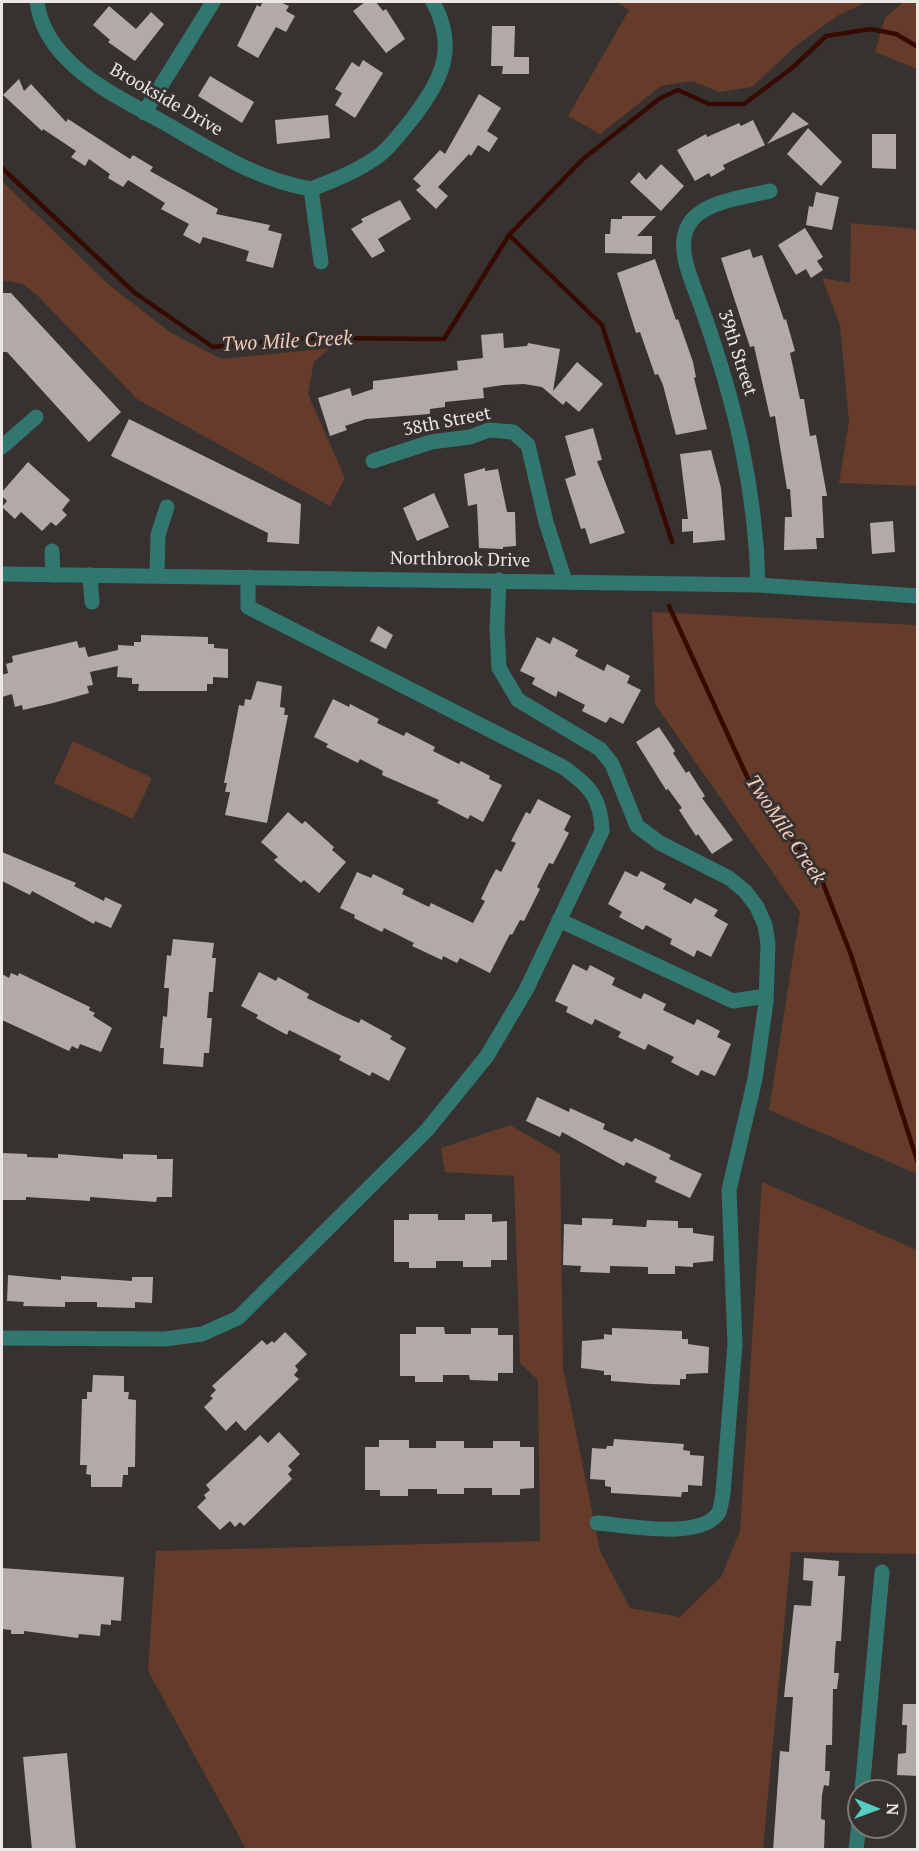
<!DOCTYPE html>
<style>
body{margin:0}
#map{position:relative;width:919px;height:1851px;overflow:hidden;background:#373230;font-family:"PT Serif",serif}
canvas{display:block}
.frame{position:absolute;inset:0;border:3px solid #ebe7e5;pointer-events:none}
.north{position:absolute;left:847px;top:1779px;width:60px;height:60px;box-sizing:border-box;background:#373230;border:2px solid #7f7a78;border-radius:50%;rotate:91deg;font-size:16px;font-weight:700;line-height:24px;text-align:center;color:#ebe7e5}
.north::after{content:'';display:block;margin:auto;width:21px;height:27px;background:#57cec1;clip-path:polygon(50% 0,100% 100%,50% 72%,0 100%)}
</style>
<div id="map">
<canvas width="919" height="1851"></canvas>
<div class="frame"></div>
<div class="north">N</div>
</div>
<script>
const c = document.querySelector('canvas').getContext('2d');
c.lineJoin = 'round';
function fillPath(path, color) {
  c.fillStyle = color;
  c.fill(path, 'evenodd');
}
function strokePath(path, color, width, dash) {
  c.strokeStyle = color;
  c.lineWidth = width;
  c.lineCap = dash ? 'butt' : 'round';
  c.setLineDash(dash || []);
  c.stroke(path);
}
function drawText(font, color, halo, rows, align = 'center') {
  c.font = font + ' "PT Serif",serif';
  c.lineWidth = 6;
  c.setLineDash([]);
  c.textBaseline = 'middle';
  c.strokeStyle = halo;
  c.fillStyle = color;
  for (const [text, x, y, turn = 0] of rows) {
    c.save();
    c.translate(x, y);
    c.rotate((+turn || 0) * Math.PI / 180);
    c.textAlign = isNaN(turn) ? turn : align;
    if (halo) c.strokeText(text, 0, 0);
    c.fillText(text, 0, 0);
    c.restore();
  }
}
fillPath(new Path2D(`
 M 617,2 L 866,2 L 837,16 L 797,45 L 752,87 L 719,92 L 692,81 L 661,86 L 600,134 L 568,116 L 629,10 Z
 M 903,2 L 917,2 L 917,69 L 875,52 L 885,18 Z
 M 2,181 L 108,284 L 171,333 L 222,359 L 330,348 L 314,362 L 308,394 L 345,478 L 330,506 L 137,399 L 38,296 L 23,284 L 2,280 Z
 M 851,223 L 917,229 L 917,486 L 839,483 L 849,421 L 840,325 L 822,278 L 850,283 Z
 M 652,612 L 917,625 L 917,1174 L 769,1110 L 800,912 L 655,704 Z
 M 73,741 L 152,778 L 133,819 L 54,783 Z
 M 510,1125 L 560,1154 L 563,1368 L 600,1551 L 630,1608 L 680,1617 L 721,1577 L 740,1531 L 762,1182 L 917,1250 L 917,1554 L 791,1552 L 763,1849 L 246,1849 L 148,1671 L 156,1551 L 540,1541 L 538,1380 L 520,1363 L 514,1176 L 445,1172 L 441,1148 Z`), '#653b2a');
strokePath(new Path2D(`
 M 2,168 L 135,293 L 213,347 L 308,338 L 444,339 L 509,235 L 602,325 L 672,542
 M 509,235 L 583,159 L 659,99 L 678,90 L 709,104 L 744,104 L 792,68 L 826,36 L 871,29 L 896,34 L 918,47
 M 669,606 L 749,781 L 821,878 L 851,955 L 918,1163`), '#370a00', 4.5);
fillPath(new Path2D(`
 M 263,2 L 280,2 L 289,6 L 286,11 L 295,16 L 286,32 L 276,27 L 258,58 L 237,46 L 257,5 L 260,7 Z
 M 365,2 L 376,2 L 383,11 L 386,9 L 405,39 L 386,53 L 353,11 Z
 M 109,6 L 136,29 L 151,12 L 164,24 L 135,61 L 108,42 L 110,40 L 93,25 Z
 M 492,26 L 515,26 L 514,57 L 529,57 L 529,74 L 502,74 L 503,66 L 491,66 Z
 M 363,60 L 383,73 L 355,118 L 335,105 L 342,93 L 335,89 L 352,62 L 359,67 Z
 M 210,76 L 254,102 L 242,123 L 198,96 Z
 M 19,79 L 24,91 L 31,84 L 66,122 L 68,119 L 130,159 L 133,155 L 153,167 L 150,171 L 218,209 L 216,214 L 270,225 L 268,230 L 282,234 L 273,268 L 246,261 L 249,251 L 203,237 L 200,244 L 183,235 L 189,224 L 161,209 L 165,203 L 128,180 L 123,187 L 108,178 L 110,174 L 89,159 L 85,166 L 71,157 L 76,151 L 43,129 L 42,131 L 3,95 Z
 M 479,94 L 501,108 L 487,131 L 498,138 L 489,152 L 478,145 L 471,156 L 469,154 L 438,187 L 448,196 L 436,209 L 416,190 L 421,186 L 413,179 L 440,150 L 445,154 Z
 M 793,112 L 809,124 L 767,144 Z
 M 328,115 L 330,138 L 277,144 L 275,120 Z
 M 753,120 L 765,145 L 723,165 L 725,169 L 711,177 L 709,173 L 695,181 L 677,150 L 706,134 L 707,137 L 739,123 L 741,126 Z
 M 808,128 L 842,162 L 821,186 L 787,154 Z
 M 872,134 L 896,134 L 896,169 L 872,168 Z
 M 661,164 L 684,186 L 661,211 L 630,182 L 639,172 L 646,180 Z
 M 816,192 L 839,197 L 832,230 L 806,225 L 809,206 L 813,207 Z
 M 400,200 L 411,219 L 378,239 L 385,251 L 372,258 L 351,229 L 363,222 L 361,219 Z
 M 622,216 L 656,216 L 637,236 L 652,236 L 652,254 L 605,253 L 605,234 L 610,234 L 611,219 L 622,219 Z
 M 805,228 L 823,257 L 817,261 L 823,270 L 811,278 L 806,269 L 796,275 L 778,245 Z
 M 750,249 L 753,258 L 762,255 L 784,320 L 786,319 L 795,351 L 790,353 L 800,399 L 804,399 L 810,436 L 816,435 L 827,496 L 822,496 L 824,538 L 816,538 L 817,549 L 784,550 L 785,517 L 792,517 L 790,489 L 787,489 L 775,416 L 770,417 L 754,346 L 750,347 L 721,258 Z
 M 655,259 L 676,320 L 678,319 L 693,362 L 696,377 L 694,378 L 707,429 L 676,435 L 663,385 L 658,374 L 655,375 L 640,332 L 636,333 L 617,273 Z
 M 2,293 L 11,293 L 121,412 L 89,442 L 7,352 L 2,352 Z
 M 503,333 L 504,348 L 527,346 L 528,343 L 560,349 L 553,391 L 577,362 L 603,384 L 579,412 L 566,401 L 563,405 L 542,387 L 524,384 L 503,385 L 483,388 L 484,398 L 445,402 L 445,407 L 430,409 L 430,414 L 366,419 L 345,426 L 347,430 L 330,436 L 318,398 L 350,388 L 352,396 L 373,389 L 373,381 L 458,370 L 457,361 L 483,358 L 481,335 Z
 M 129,419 L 301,504 L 299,544 L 267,542 L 268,533 L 111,456 Z
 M 593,428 L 602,460 L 597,461 L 625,533 L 590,544 L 585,528 L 581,529 L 565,479 L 576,475 L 565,436 Z
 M 711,450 L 721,488 L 725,540 L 693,543 L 693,531 L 682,532 L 682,519 L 688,519 L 680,454 Z
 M 28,462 L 70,500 L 62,510 L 67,515 L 56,526 L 51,522 L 42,531 L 21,512 L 15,519 L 2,507 L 7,501 L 2,496 L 2,492 Z
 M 485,468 L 485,471 L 498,469 L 507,512 L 515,512 L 516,546 L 503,547 L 503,549 L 479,548 L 477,504 L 468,506 L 464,474 Z
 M 434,493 L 449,527 L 417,541 L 403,508 Z
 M 893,521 L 895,552 L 872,554 L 870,523 Z
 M 378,626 L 393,635 L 386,649 L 370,641 Z
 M 141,635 L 208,637 L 208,644 L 214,644 L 214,648 L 228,649 L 228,678 L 213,677 L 213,684 L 207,684 L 207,691 L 138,691 L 139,684 L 132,684 L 132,678 L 117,677 L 118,666 L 90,672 L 93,685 L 87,686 L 89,693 L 53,703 L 23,710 L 22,705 L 15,707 L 12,694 L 2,697 L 2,675 L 8,673 L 6,664 L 13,662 L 12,656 L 77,641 L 79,648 L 85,647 L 88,657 L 118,650 L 118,645 L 134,646 L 134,642 L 141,642 Z
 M 537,637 L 550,644 L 553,637 L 578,650 L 575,656 L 604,671 L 607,664 L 630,676 L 627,683 L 641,690 L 623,724 L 610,717 L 606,723 L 582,711 L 585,705 L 558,691 L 556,697 L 532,684 L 535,678 L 520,671 Z
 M 257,681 L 282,686 L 280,707 L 285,708 L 284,715 L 288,715 L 267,823 L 225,815 L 230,792 L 225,792 L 227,783 L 224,783 L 239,705 L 244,706 L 245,699 L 251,700 Z
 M 333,699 L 349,707 L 350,704 L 379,719 L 377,723 L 404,736 L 406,732 L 435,747 L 433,751 L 459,764 L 461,761 L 490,776 L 489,779 L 502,785 L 483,822 L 470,815 L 468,819 L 437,803 L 439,800 L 382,775 L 383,771 L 360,759 L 358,763 L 326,747 L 328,744 L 314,737 Z
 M 659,727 L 675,751 L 673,753 L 686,773 L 689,771 L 705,796 L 702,798 L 733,840 L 712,854 L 698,834 L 696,836 L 679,810 L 682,808 L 668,789 L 666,790 L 636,742 Z
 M 538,799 L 571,816 L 564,830 L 569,833 L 553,864 L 549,863 L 537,887 L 540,889 L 524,921 L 520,920 L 512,935 L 510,934 L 490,973 L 460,958 L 457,963 L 443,956 L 442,960 L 412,946 L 414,943 L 384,928 L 382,932 L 354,918 L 355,915 L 340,908 L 357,872 L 371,878 L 373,874 L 404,889 L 402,894 L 429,907 L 431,903 L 473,923 L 485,901 L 481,899 L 489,882 L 496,869 L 501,872 L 516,843 L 511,841 L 526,812 L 530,814 Z
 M 288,812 L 302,824 L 305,821 L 334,847 L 332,850 L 346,862 L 319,893 L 304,880 L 301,883 L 274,860 L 278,857 L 261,842 Z
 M 2,852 L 76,883 L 74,886 L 104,901 L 105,897 L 122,905 L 111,928 L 95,921 L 94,924 L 32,891 L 30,895 L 2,881 Z
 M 625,871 L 637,877 L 641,871 L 666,884 L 663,889 L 691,904 L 695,898 L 718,910 L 714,916 L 728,924 L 711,957 L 697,950 L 694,957 L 670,944 L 672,939 L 646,925 L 643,930 L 619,917 L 622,912 L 608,904 Z
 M 173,939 L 214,943 L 212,958 L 216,958 L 213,992 L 209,992 L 207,1018 L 212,1018 L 209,1053 L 204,1053 L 203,1067 L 163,1064 L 164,1048 L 160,1048 L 163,1016 L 167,1017 L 169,988 L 164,988 L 167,955 L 171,956 Z
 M 573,964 L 587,971 L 590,965 L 615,978 L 612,985 L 641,999 L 644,993 L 666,1004 L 663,1010 L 694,1025 L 697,1019 L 720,1031 L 717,1037 L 731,1044 L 715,1076 L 701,1070 L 698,1076 L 671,1062 L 674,1057 L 648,1044 L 645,1050 L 618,1037 L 621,1032 L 595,1019 L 592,1025 L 566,1012 L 568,1007 L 555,1001 Z
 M 259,972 L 276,981 L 278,977 L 309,994 L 307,998 L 341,1015 L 359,1023 L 361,1019 L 392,1036 L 390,1039 L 406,1048 L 389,1081 L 372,1072 L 370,1076 L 339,1060 L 341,1056 L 289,1030 L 287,1035 L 256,1018 L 258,1015 L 241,1006 Z
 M 11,973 L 18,976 L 19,973 L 90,1007 L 89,1010 L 95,1013 L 93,1016 L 112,1028 L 101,1052 L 80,1044 L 78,1049 L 72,1046 L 69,1051 L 2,1020 L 2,974 L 9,978 Z
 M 537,1097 L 569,1112 L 570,1108 L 605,1124 L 603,1129 L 632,1142 L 635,1138 L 671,1155 L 669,1159 L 702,1174 L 690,1198 L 655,1182 L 657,1177 L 626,1162 L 624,1166 L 562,1132 L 560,1137 L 526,1121 Z
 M 2,1153 L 27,1154 L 27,1157 L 58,1158 L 58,1154 L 123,1159 L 123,1154 L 157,1155 L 157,1159 L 173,1159 L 172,1197 L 157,1197 L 156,1202 L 90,1197 L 90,1201 L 26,1197 L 26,1200 L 2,1200 Z
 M 409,1214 L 438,1214 L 438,1220 L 465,1220 L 465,1214 L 492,1214 L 492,1222 L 507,1221 L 507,1260 L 491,1260 L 491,1267 L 463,1267 L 463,1261 L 436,1261 L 436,1268 L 409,1268 L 409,1262 L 394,1262 L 394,1220 L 409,1220 Z
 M 582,1218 L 613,1219 L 612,1225 L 646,1227 L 647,1220 L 678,1221 L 678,1228 L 693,1228 L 693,1233 L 714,1236 L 713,1261 L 693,1263 L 693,1267 L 675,1266 L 675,1274 L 648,1274 L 648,1267 L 610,1266 L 610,1273 L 580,1272 L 581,1266 L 563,1265 L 564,1224 L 582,1225 Z
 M 8,1275 L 61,1280 L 61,1276 L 132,1281 L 132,1277 L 153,1277 L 152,1303 L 135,1302 L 135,1308 L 97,1307 L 97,1302 L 65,1302 L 65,1307 L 23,1306 L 24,1302 L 7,1301 Z
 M 416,1327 L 444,1327 L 445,1334 L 471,1334 L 471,1328 L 498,1328 L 498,1335 L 513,1335 L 513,1373 L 498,1373 L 498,1381 L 470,1380 L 469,1375 L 443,1375 L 443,1382 L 415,1382 L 415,1376 L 400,1376 L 400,1334 L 416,1334 Z
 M 612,1328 L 682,1331 L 682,1339 L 688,1339 L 688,1344 L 709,1347 L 708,1373 L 686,1374 L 686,1379 L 680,1379 L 680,1385 L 651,1384 L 611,1381 L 611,1375 L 604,1375 L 604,1371 L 581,1368 L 582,1341 L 604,1339 L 604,1334 L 612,1335 Z
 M 285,1332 L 307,1354 L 295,1366 L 298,1370 L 294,1375 L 299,1379 L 245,1431 L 236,1421 L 226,1431 L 204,1407 L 213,1398 L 210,1396 L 216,1390 L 212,1386 L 262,1340 L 267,1345 L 272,1341 L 274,1343 Z
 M 93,1375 L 124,1376 L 124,1392 L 129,1392 L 128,1399 L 136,1400 L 135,1467 L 128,1467 L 128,1475 L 123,1475 L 122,1487 L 91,1487 L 91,1475 L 86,1474 L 87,1465 L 80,1465 L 82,1399 L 87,1399 L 87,1392 L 92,1392 Z
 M 279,1432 L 300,1454 L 288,1466 L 292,1470 L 288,1474 L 292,1479 L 244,1526 L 240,1522 L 235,1527 L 230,1521 L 220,1530 L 197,1507 L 206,1498 L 204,1495 L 210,1490 L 206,1485 L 260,1435 L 268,1443 Z
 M 614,1439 L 684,1444 L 683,1450 L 690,1451 L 690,1455 L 704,1456 L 702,1486 L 688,1485 L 688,1492 L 682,1492 L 681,1497 L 611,1493 L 611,1487 L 605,1486 L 605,1480 L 590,1479 L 592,1448 L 606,1449 L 607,1446 L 613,1446 Z
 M 379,1440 L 409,1440 L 409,1448 L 436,1448 L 436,1441 L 464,1441 L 464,1448 L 493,1448 L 493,1441 L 520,1441 L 520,1447 L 534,1447 L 534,1488 L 520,1489 L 520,1495 L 492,1495 L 492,1488 L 464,1488 L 464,1494 L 437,1494 L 437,1489 L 408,1489 L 408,1496 L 380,1496 L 380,1490 L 365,1490 L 365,1447 L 379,1447 Z
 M 804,1558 L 839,1561 L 838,1576 L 845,1576 L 841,1641 L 836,1641 L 835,1653 L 834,1673 L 839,1673 L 837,1689 L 833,1689 L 832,1745 L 826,1745 L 825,1771 L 830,1771 L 829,1786 L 824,1785 L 822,1795 L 821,1819 L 825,1820 L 824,1850 L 773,1850 L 780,1751 L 789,1752 L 793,1697 L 784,1697 L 794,1605 L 811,1606 L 813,1581 L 803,1580 Z
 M 2,1568 L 124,1577 L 121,1621 L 111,1620 L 111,1625 L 101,1624 L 100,1636 L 79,1634 L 78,1638 L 24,1631 L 24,1634 L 11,1634 L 11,1630 L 2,1629 Z
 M 903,1704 L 918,1704 L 918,1776 L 897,1775 L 898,1754 L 906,1753 L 907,1725 L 902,1725 Z
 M 67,1753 L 76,1850 L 32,1850 L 23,1757 Z`), '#b1aaa7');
strokePath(new Path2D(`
 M 37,2 C 40,23 51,43 66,58 C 91,85 129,103 161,121 C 209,148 256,180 311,189
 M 144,113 L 213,2
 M 311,189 C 335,180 360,170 381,154 C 393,144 402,131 412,119 C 442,80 458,48 433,2
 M 311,189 L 321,262
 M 2,447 L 36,417
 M 373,461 L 431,442 L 470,437 L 489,430 L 513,432 L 528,445 L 546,522 L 565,581
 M 52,551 L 53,575
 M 2,574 L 758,585 L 918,596
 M 90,575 L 92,602
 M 157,576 L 158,535 L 167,507
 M 499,580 L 497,629 L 499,668 L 518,700 L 600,749 L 612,764 L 637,826 L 660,843 L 729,878 L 745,891 L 757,907 L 765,925 L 768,944 L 766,1002 L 755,1079 L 729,1190 L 735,1344 L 723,1493 C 722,1499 721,1507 719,1512 C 702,1541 626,1525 597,1523
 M 758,585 C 756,488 734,399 702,309 C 694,285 675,250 688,226 C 700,201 746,197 770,191
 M 559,920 L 733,1001 L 766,996
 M 2,1338 L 165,1339 L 202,1334 L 238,1318 L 427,1130 L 487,1056 L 526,990 L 602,831 C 601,798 590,786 563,767 L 248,607 L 248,577
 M 862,1791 L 882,1572
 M 856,1850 L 859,1823`), '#32776f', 15);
drawText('18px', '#ebe7e5', '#373230', [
 ["Brookside Drive",166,100,30],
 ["39th Street",737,353,72],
 ["38th Street",447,422,-11],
 ["Northbrook Drive",460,560,1]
]);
drawText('italic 20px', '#f3cbbc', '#373230', [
 ["Two Mile Creek",287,342,-3],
 ["TwoMile Creek",785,830,56]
]);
</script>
